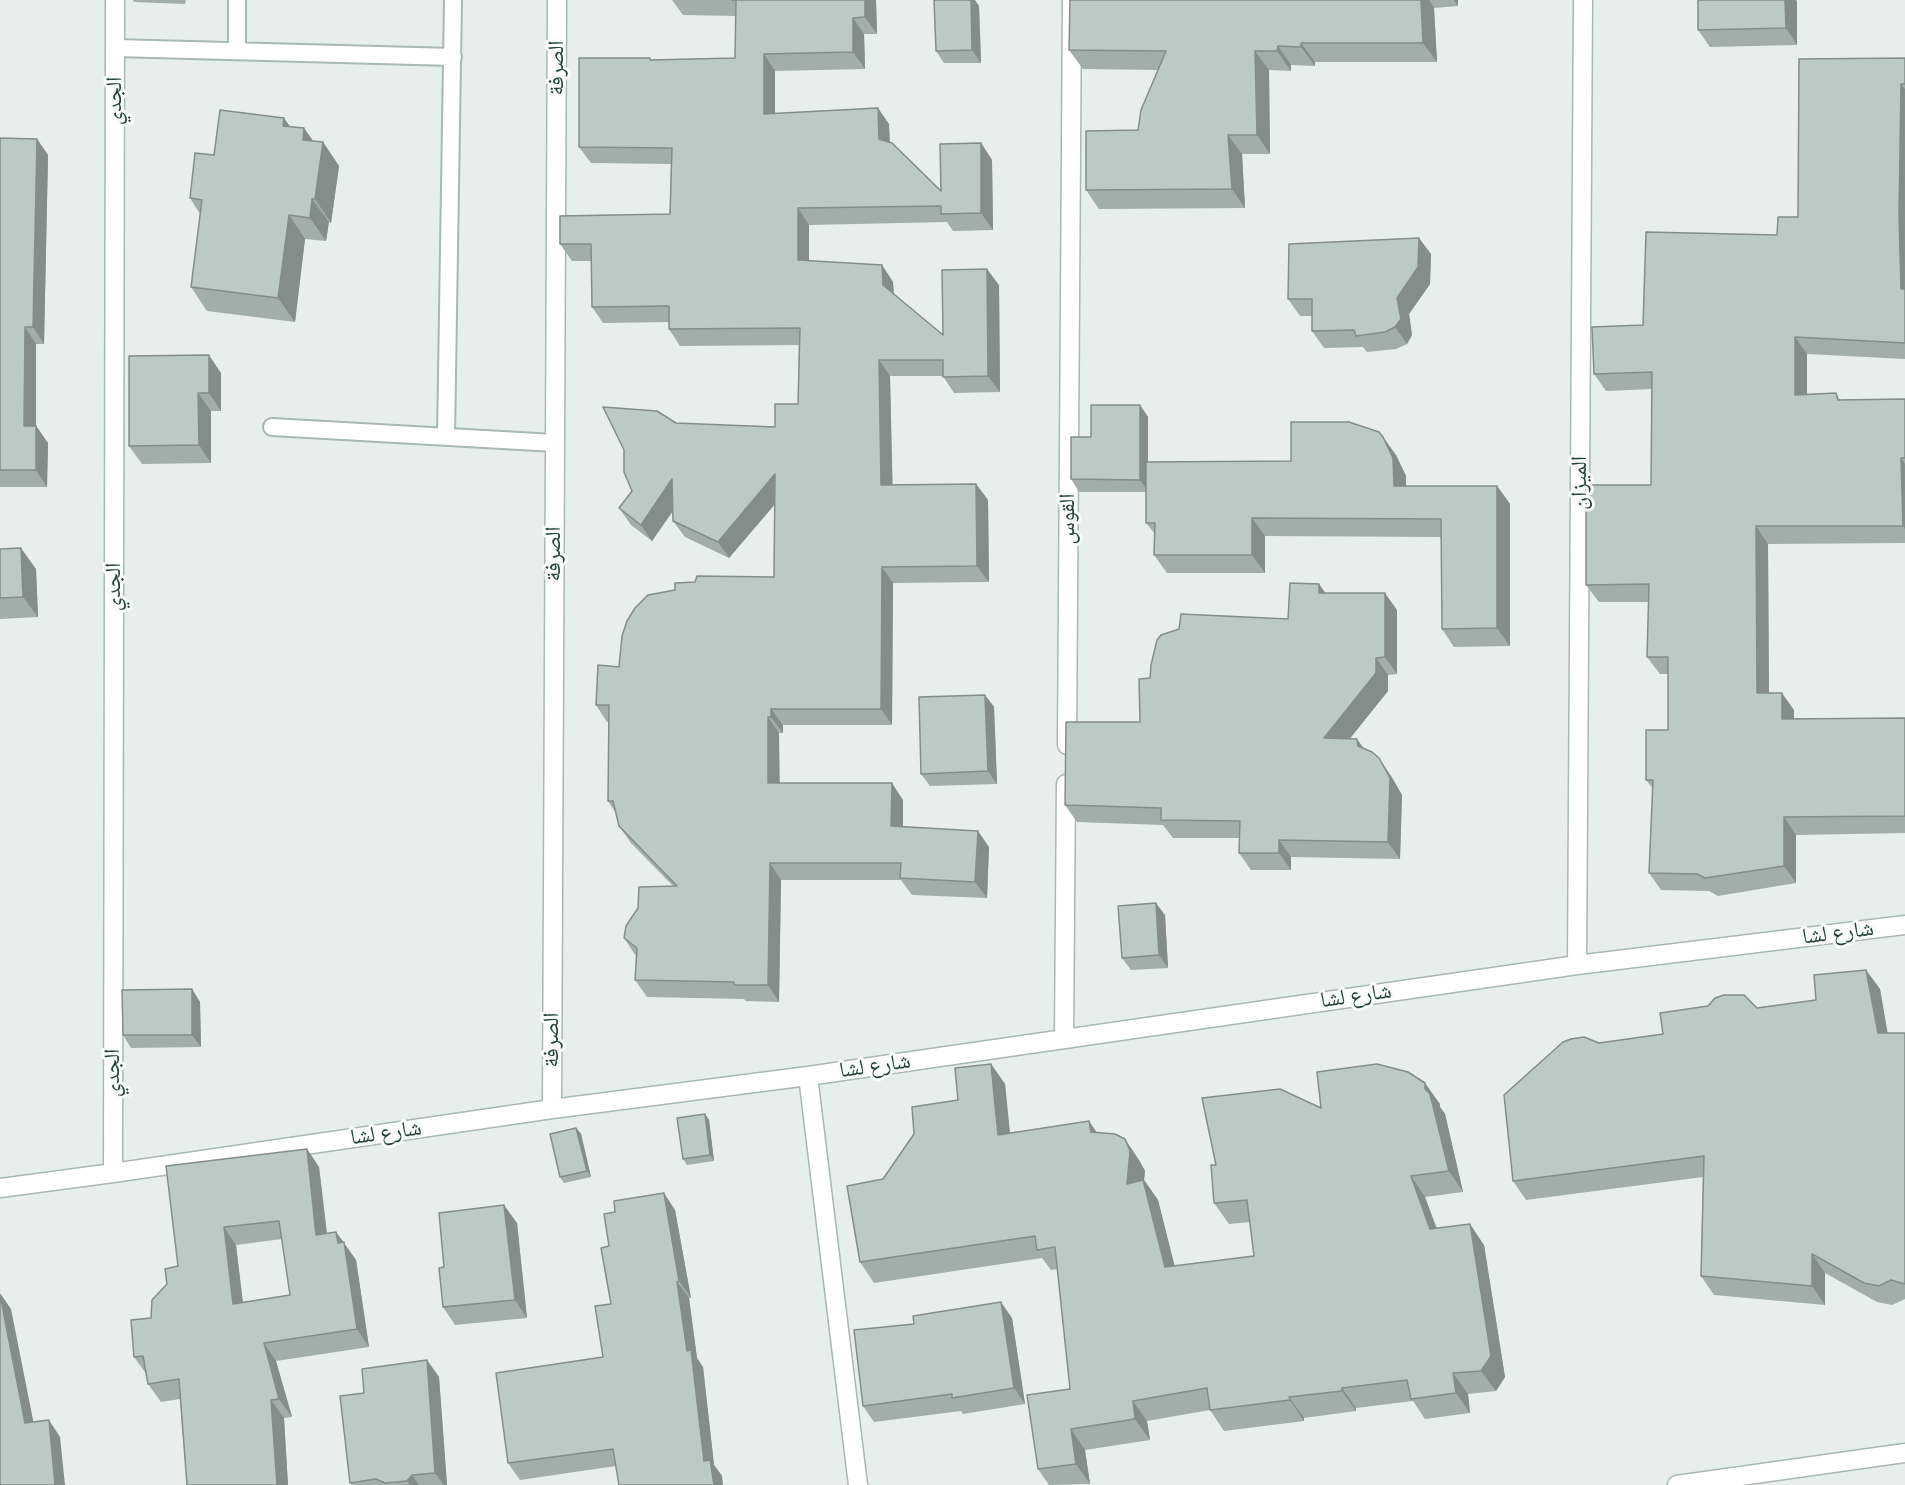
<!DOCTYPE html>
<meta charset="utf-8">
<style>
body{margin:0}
canvas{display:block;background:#e6efeb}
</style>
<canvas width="1905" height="1485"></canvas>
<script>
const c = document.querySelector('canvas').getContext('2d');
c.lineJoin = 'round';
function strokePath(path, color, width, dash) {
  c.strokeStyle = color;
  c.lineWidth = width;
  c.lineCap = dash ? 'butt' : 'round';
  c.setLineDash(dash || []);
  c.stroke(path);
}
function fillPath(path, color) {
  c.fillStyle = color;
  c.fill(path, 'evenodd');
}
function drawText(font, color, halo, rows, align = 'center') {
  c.font = font + ' Karla,"Noto Naskh Arabic",sans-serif';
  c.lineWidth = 6;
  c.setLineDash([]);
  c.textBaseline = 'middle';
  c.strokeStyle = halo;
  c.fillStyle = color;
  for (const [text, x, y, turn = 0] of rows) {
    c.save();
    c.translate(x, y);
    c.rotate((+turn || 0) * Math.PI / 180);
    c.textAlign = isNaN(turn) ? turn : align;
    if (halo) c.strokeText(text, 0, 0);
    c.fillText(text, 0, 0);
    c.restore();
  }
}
const lane = new Path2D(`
 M 115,48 L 453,57
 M 237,51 L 237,0
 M 272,427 L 555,443
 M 446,437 L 453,0`);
const street = new Path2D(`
 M 1067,745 L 1072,0
 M 1577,965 L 1583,0
 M 1064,1038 L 1066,784
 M 808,1076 L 858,1485
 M 552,1109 L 557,0
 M 113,1173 L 115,0
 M 0,1188 L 113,1173 L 552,1109 L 808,1076 L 1577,965 L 1905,925
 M 1677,1485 L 1905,1453`);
strokePath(lane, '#a8b8b2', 20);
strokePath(street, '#a8b8b2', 21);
strokePath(lane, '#fff', 16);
strokePath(street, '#fff', 18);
fillPath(new Path2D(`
 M 133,0 L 186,0 L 185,4 L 134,2 Z
 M 672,0 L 876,0 L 877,34 L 864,34 L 865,69 L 775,71 L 775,113 L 889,124 L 890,142 L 941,191 L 981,143 L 992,160 L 993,230 L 953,231 L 947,222 L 809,225 L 809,261 L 882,265 L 893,282 L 894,294 L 943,335 L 999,285 L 1000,392 L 954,393 L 943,376 L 890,376 L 892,485 L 976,484 L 988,500 L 989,582 L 893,583 L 892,725 L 783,725 L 783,733 L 779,733 L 779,783 L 903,800 L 903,827 L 989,847 L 987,898 L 912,895 L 901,880 L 781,880 L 779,1002 L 746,1001 L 744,999 L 647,997 L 635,980 L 636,956 L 624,938 L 673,886 L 631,843 L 619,826 L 616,813 L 608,801 L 609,722 L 607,722 L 596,705 L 619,667 L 774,577 L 775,504 L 729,558 L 685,537 L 673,521 L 673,511 L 652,541 L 631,525 L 619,508 L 632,491 L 676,423 L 775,427 L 798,404 L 799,345 L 680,346 L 669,329 L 669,322 L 603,323 L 592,307 L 591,261 L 572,261 L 560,244 L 670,214 L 671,164 L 591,163 L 579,147 L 651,60 L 735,58 L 736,16 L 683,15 Z
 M 1070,0 L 1458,0 L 1458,6 L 1434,8 L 1437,62 L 1315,62 L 1315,66 L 1291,65 L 1291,71 L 1269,70 L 1270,154 L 1242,154 L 1245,208 L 1099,209 L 1086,190 L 1138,130 L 1158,70 L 1083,69 L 1069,50 Z
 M 1698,0 L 1796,0 L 1797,2 L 1797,45 L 1710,47 L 1698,30 Z
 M 979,6 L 981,63 L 944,63 L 936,51 Z
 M 1905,58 L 1905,359 L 1807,354 L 1807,394 L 1836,393 L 1840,400 L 1905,399 L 1905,543 L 1768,544 L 1769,693 L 1794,710 L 1794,719 L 1905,718 L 1905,833 L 1796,835 L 1796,883 L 1718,896 L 1709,891 L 1661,890 L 1649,873 L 1653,789 L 1646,780 L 1668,730 L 1668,674 L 1660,674 L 1647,657 L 1649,602 L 1599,602 L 1586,585 L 1651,485 L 1652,389 L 1606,391 L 1594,374 L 1643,325 L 1777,235 L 1798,217 Z
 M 290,126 L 313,141 L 323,142 L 339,166 L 331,223 L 329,222 L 326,241 L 305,239 L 295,322 L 207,311 L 191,287 L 200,214 L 190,198 L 214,155 Z
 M 0,138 L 37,139 L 48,155 L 44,344 L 36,344 L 36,426 L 48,443 L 47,487 L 0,487 Z
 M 1431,254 L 1430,284 L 1409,314 L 1412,335 L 1407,344 L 1396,349 L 1367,352 L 1363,347 L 1324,348 L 1312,331 L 1312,316 L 1300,316 L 1288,299 Z
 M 221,373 L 221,411 L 211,411 L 211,463 L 142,464 L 129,446 Z
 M 1140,405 L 1148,417 L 1148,462 L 1291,461 L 1396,455 L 1406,476 L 1406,486 L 1497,486 L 1510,504 L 1510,646 L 1454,647 L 1442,629 L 1441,537 L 1265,536 L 1265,573 L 1167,573 L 1154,555 L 1155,534 L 1146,523 L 1146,492 L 1079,492 L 1071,479 L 1091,437 Z
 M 0,549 L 36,569 L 38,617 L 0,619 Z
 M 1319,584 L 1325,593 L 1397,610 L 1397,674 L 1388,675 L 1388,691 L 1349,739 L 1357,739 L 1363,748 L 1391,776 L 1402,795 L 1400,859 L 1291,857 L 1291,870 L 1251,870 L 1239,853 L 1239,838 L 1173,838 L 1163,825 L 1077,822 L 1065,805 L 1140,722 L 1150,678 L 1288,619 Z
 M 985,695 L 994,707 L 997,784 L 930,786 L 921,774 Z
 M 1165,915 L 1168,968 L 1131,970 L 1122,958 Z
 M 1866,970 L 1880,989 L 1887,1033 L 1905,1033 L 1905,1299 L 1892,1305 L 1877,1302 L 1825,1273 L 1825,1305 L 1714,1295 L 1701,1276 L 1703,1177 L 1526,1200 L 1513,1181 L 1599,1043 L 1663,1034 L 1757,1008 L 1816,1000 Z
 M 192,989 L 200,1002 L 201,1047 L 131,1048 L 123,1035 Z
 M 991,1064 L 1005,1084 L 1010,1133 L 1089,1121 L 1097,1133 L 1139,1160 L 1145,1171 L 1144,1180 L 1158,1200 L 1174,1266 L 1254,1256 L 1250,1222 L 1229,1224 L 1214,1203 L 1216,1165 L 1321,1108 L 1440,1104 L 1440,1107 L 1445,1114 L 1463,1192 L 1425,1197 L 1437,1228 L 1484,1245 L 1505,1377 L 1496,1391 L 1468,1394 L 1470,1413 L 1425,1419 L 1413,1401 L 1356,1408 L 1356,1411 L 1304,1418 L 1304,1421 L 1224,1431 L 1210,1410 L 1147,1421 L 1150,1440 L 1085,1450 L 1090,1484 L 1049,1485 L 1038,1469 L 1070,1389 L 1057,1269 L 1051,1270 L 1042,1258 L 874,1283 L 860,1262 L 883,1179 L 958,1100 Z
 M 705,1114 L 709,1120 L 714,1161 L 687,1165 L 683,1159 Z
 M 576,1128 L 581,1134 L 591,1177 L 564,1183 L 560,1177 Z
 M 307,1149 L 319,1167 L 327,1233 L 336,1232 L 356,1260 L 369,1347 L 276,1361 L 292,1417 L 284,1418 L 288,1485 L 187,1485 L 180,1399 L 161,1402 L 148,1384 L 147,1375 L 134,1357 L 167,1284 L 178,1266 ZM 282,1239 L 290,1295 L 243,1302 L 236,1245 Z
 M 675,1210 L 691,1298 L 689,1298 L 697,1358 L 703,1367 L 714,1465 L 722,1476 L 616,1466 L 520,1480 L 508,1463 L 603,1357 L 611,1304 L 609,1246 Z
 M 517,1223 L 527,1318 L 455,1325 L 443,1307 L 444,1267 Z
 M 1012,1318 L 1025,1404 L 963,1414 L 961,1411 L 874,1422 L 863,1406 Z
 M 427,1360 L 439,1377 L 447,1485 L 352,1485 L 350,1483 L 364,1393 Z`), '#a1aea9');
fillPath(new Path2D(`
 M 865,0 L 876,0 L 877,34 L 865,17 Z
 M 971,0 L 975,0 L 979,6 L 981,63 L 972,50 Z
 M 1421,0 L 1429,0 L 1434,8 L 1437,62 L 1423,43 Z
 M 1454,0 L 1458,0 L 1458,6 Z
 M 1785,0 L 1796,0 L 1797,2 L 1797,45 L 1786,28 Z
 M 853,18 L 864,34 L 865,69 L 853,52 Z
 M 1301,43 L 1315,62 L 1315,66 L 1301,47 Z
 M 1278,46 L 1291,65 L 1291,71 L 1277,51 Z
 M 1255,51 L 1269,70 L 1270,154 L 1257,135 Z
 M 764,54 L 775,71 L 775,130 L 764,114 Z
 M 1901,84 L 1905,89 L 1905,295 L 1901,289 L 1899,216 Z
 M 878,108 L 889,124 L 890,155 L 879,139 Z
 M 284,118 L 301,142 L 283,126 Z
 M 304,128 L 321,152 L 303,140 Z
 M 1228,135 L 1242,154 L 1245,208 L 1232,189 Z
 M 37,139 L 48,155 L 44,344 L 33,327 Z
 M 323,142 L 339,166 L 331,223 L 315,199 Z
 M 981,143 L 992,160 L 993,230 L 981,213 Z
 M 312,199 L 329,222 L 326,241 L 310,218 Z
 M 798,208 L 809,225 L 809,276 L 798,260 Z
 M 289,215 L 305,239 L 295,322 L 278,298 Z
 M 1419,238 L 1431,254 L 1430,284 L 1409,314 L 1412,335 L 1407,344 L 1395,327 L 1397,298 Z
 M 882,265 L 893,282 L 894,301 L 883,285 Z
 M 987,269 L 999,285 L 1000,392 L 988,376 Z
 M 25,327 L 36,344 L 36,426 L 48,443 L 47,487 L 36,470 L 24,426 Z
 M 1795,337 L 1807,354 L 1807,412 L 1795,395 Z
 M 209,355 L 221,373 L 221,411 L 209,393 Z
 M 879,360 L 890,376 L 893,501 L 881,485 Z
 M 198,393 L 211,411 L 211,463 L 199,445 Z
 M 1140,405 L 1148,417 L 1148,492 L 1140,480 Z
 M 1383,437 L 1396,455 L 1406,476 L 1406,504 L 1394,486 Z
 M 1901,458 L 1905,464 L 1905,529 L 1903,526 Z
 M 775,474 L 787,490 L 729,558 L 718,542 Z
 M 672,479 L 683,496 L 652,541 L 641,525 Z
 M 976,484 L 988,500 L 989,582 L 977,566 Z
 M 1497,486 L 1510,504 L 1510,646 L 1497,628 Z
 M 1252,518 L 1265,536 L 1265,573 L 1252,555 Z
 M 1756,526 L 1768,544 L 1769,710 L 1757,693 Z
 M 21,548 L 36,569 L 38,617 L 23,597 Z
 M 882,567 L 893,583 L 892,725 L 881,709 Z
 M 1319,584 L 1331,601 L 1319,593 Z
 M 1385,593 L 1397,610 L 1397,674 L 1385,657 Z
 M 1376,658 L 1388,675 L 1388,691 L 1336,756 L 1324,738 Z
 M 1782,693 L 1794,710 L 1794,737 L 1782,719 Z
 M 985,695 L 994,707 L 997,784 L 988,771 Z
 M 771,709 L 783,725 L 783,733 L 771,717 Z
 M 768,717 L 779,733 L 780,799 L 768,783 Z
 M 1357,739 L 1369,756 L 1358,746 Z
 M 1379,758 L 1391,776 L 1402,795 L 1400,859 L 1388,842 Z
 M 892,783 L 903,800 L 903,842 L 891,826 Z
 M 1784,817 L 1796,835 L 1796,883 L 1784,866 Z
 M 978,831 L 989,847 L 987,898 L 975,882 Z
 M 1279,840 L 1291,857 L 1291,870 L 1279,853 Z
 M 770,863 L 781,880 L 779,1002 L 768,985 Z
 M 1156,903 L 1165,915 L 1168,968 L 1159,955 Z
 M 1866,970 L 1880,989 L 1891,1052 L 1878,1033 Z
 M 192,989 L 200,1002 L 201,1047 L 192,1035 Z
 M 991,1064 L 1005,1084 L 1012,1155 L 998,1135 Z
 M 1425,1083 L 1440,1104 L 1440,1107 L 1445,1114 L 1463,1192 L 1449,1171 L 1425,1089 Z
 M 705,1114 L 709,1120 L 714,1161 L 710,1155 Z
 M 1089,1121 L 1103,1142 L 1091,1132 Z
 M 576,1128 L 581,1134 L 591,1177 L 587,1171 Z
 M 1125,1139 L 1139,1160 L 1145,1171 L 1144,1180 L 1158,1200 L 1180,1287 L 1165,1267 L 1127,1184 Z
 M 307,1149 L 319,1167 L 329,1253 L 316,1235 Z
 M 1411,1176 L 1425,1197 L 1444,1250 L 1430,1229 Z
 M 664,1193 L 675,1210 L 691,1298 L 679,1281 Z
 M 504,1205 L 517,1223 L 527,1318 L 515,1300 Z
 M 1470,1224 L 1484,1245 L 1505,1377 L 1496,1391 L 1481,1371 Z
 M 224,1227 L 236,1245 L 245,1322 L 233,1304 Z
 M 336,1232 L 356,1260 L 369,1347 L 357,1329 L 338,1243 Z
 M 1812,1254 L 1825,1273 L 1825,1305 L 1812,1286 Z
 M 677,1282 L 689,1298 L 697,1358 L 703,1367 L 714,1465 L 722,1476 L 723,1485 L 714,1485 L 704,1461 L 687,1351 Z
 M 0,1293 L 11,1309 L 37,1440 L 25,1423 Z
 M 1001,1302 L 1012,1318 L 1025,1404 L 1014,1388 Z
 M 264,1343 L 276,1361 L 292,1417 L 279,1399 Z
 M 427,1360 L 439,1377 L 447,1485 L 444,1485 L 435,1473 Z
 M 1453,1373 L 1468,1394 L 1470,1413 L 1456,1393 Z
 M 1342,1388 L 1356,1408 L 1356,1411 L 1342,1391 Z
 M 1289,1397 L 1304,1418 L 1304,1421 L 1290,1400 Z
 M 271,1400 L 284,1418 L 288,1485 L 277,1485 Z
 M 1133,1401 L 1147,1421 L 1150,1440 L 1135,1419 Z
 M 49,1420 L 60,1437 L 65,1485 L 55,1485 Z
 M 1071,1429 L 1085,1450 L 1090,1484 L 1076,1464 Z
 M 412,1475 L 419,1485 L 410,1485 L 407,1481 Z`), '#838d89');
const building = new Path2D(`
 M 732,0 L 865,0 L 865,17 L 853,18 L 853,52 L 764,54 L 764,114 L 878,108 L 879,139 L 892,143 L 941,191 L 940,144 L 981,143 L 981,213 L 941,214 L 941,206 L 798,208 L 798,260 L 882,265 L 883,285 L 943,335 L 942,270 L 987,269 L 988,376 L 943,377 L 943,360 L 879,360 L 881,485 L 976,484 L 977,566 L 882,567 L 881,709 L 771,709 L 771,717 L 768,717 L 768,783 L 892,783 L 891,826 L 978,831 L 975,882 L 900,878 L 901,863 L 770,863 L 768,985 L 734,985 L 734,982 L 635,980 L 637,948 L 624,938 L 626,926 L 638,908 L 639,887 L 677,886 L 619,826 L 613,801 L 608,801 L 609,705 L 596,705 L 598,665 L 619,667 L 622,636 L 627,621 L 635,608 L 648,595 L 675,590 L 675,583 L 695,582 L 697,576 L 774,577 L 775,474 L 718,542 L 673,521 L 672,479 L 641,525 L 619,508 L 632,491 L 624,472 L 624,450 L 603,407 L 657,411 L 676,423 L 775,427 L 775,404 L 798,404 L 800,328 L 669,329 L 669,306 L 592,307 L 591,244 L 560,244 L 560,216 L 670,214 L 672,148 L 579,147 L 579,58 L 650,58 L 650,60 L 735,58 L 736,0 Z
 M 934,0 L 971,0 L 972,50 L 936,51 Z
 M 1070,0 L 1421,0 L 1423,43 L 1301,43 L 1301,47 L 1278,46 L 1277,51 L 1255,51 L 1257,135 L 1228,135 L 1232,189 L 1086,190 L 1086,131 L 1138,130 L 1141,110 L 1166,51 L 1069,50 Z
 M 1698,0 L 1785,0 L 1786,28 L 1698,30 Z
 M 1905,58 L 1905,84 L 1901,84 L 1899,216 L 1901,289 L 1905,289 L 1905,343 L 1795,337 L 1795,395 L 1836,393 L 1838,400 L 1905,399 L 1905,458 L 1901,458 L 1903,526 L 1756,526 L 1757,693 L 1782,693 L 1782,719 L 1905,718 L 1905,816 L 1784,817 L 1784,866 L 1705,878 L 1697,874 L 1649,873 L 1653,780 L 1646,780 L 1646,730 L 1668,730 L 1668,657 L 1647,657 L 1649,584 L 1586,585 L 1586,485 L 1651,485 L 1652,372 L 1594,374 L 1592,327 L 1643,325 L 1646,232 L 1777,235 L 1778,217 L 1798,217 L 1799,59 Z
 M 220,110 L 284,118 L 283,126 L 304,128 L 303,140 L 323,142 L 315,199 L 312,199 L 310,218 L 289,215 L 278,298 L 191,287 L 202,200 L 190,198 L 195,153 L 214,155 Z
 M 0,138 L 37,139 L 33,327 L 25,327 L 24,426 L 36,426 L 36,470 L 0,470 Z
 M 1419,238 L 1418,267 L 1397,298 L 1401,319 L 1395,327 L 1385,332 L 1356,336 L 1354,330 L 1312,331 L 1312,299 L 1288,299 L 1289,244 Z
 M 209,355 L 209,393 L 198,393 L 199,445 L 129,446 L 129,356 Z
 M 1091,405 L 1140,405 L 1140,480 L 1071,479 L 1071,437 L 1091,437 Z
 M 1291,422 L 1349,422 L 1379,432 L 1383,437 L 1393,458 L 1394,486 L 1497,486 L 1497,628 L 1442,629 L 1441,519 L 1252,518 L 1252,555 L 1154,555 L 1155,523 L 1146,523 L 1146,462 L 1291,461 Z
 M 21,548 L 23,597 L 0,598 L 0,549 Z
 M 1290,583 L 1319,584 L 1319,593 L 1385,593 L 1385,657 L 1376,658 L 1376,673 L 1324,738 L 1357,739 L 1358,746 L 1372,752 L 1379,758 L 1390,778 L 1388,842 L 1279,840 L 1279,853 L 1239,853 L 1240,821 L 1161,820 L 1161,808 L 1065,805 L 1066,722 L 1140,722 L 1139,679 L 1150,678 L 1151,665 L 1157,640 L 1161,635 L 1179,629 L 1181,614 L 1288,619 Z
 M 985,695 L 988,771 L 921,774 L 919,697 Z
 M 1156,903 L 1159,955 L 1122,958 L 1118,906 Z
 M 1866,970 L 1878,1033 L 1905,1033 L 1905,1284 L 1891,1280 L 1879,1286 L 1864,1283 L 1812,1254 L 1812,1286 L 1701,1276 L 1704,1156 L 1513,1181 L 1504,1095 L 1563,1042 L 1571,1039 L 1584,1037 L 1599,1043 L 1663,1034 L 1660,1013 L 1708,1006 L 1715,998 L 1724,995 L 1744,995 L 1757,1008 L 1816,1000 L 1814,975 Z
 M 192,989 L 192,1035 L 123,1035 L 122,990 Z
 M 991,1064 L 998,1135 L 1089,1121 L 1091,1132 L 1115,1134 L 1125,1139 L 1130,1151 L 1127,1184 L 1143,1180 L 1165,1267 L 1254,1256 L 1247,1200 L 1214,1203 L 1211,1165 L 1216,1165 L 1202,1098 L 1280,1089 L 1321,1108 L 1317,1072 L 1377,1064 L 1408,1072 L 1425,1083 L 1425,1089 L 1430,1094 L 1449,1171 L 1411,1176 L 1430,1229 L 1470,1224 L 1491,1356 L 1481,1371 L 1453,1373 L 1456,1393 L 1411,1399 L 1407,1380 L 1342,1388 L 1342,1391 L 1289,1397 L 1290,1400 L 1210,1410 L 1207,1388 L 1133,1401 L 1135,1419 L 1071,1429 L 1076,1464 L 1038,1469 L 1027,1395 L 1070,1389 L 1055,1247 L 1037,1250 L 1035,1236 L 860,1262 L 847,1186 L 883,1179 L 914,1134 L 912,1107 L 958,1100 L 955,1068 Z
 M 705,1114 L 710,1155 L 683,1159 L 677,1118 Z
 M 576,1128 L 587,1171 L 560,1177 L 550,1134 Z
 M 307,1149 L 316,1235 L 336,1232 L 338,1243 L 344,1242 L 357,1329 L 264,1343 L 279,1399 L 271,1400 L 277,1485 L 187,1485 L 179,1379 L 148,1384 L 143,1356 L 134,1357 L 131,1320 L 151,1318 L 152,1300 L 167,1284 L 165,1269 L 178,1266 L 166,1166 ZM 279,1221 L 290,1295 L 233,1304 L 224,1227 Z
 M 664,1193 L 679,1281 L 677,1282 L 687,1351 L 691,1350 L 704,1461 L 710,1460 L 714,1485 L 619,1485 L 613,1449 L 508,1463 L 496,1373 L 603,1357 L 595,1306 L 611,1304 L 601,1248 L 609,1246 L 604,1214 L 615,1212 L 614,1201 Z
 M 504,1205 L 515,1300 L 443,1307 L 439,1268 L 444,1267 L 439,1213 Z
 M 0,1295 L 25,1423 L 49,1420 L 55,1485 L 0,1485 Z
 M 1001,1302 L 1014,1388 L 952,1398 L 952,1394 L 863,1406 L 854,1330 L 914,1324 L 913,1316 Z
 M 427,1360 L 435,1473 L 412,1475 L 407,1481 L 385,1483 L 376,1479 L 350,1483 L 340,1396 L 364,1393 L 362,1369 Z`);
fillPath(building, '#bbcac4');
strokePath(building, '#838d89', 1.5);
drawText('22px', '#24423a', '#f7fbf9', [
 ["الصرفة",557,68,-90],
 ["الجدي",115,101,-90],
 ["الميزان",1580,483,-90],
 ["القوس",1068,519,-90],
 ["الصرفة",554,554,-90],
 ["الجدي",114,587,-90],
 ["شارع لشا",1838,933,-7],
 ["شارع لشا",1356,996,-8],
 ["الصرفة",552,1040,-90],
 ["شارع لشا",875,1066,-8],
 ["الجدي",113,1073,-90],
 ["شارع لشا",386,1133,-8]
]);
</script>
